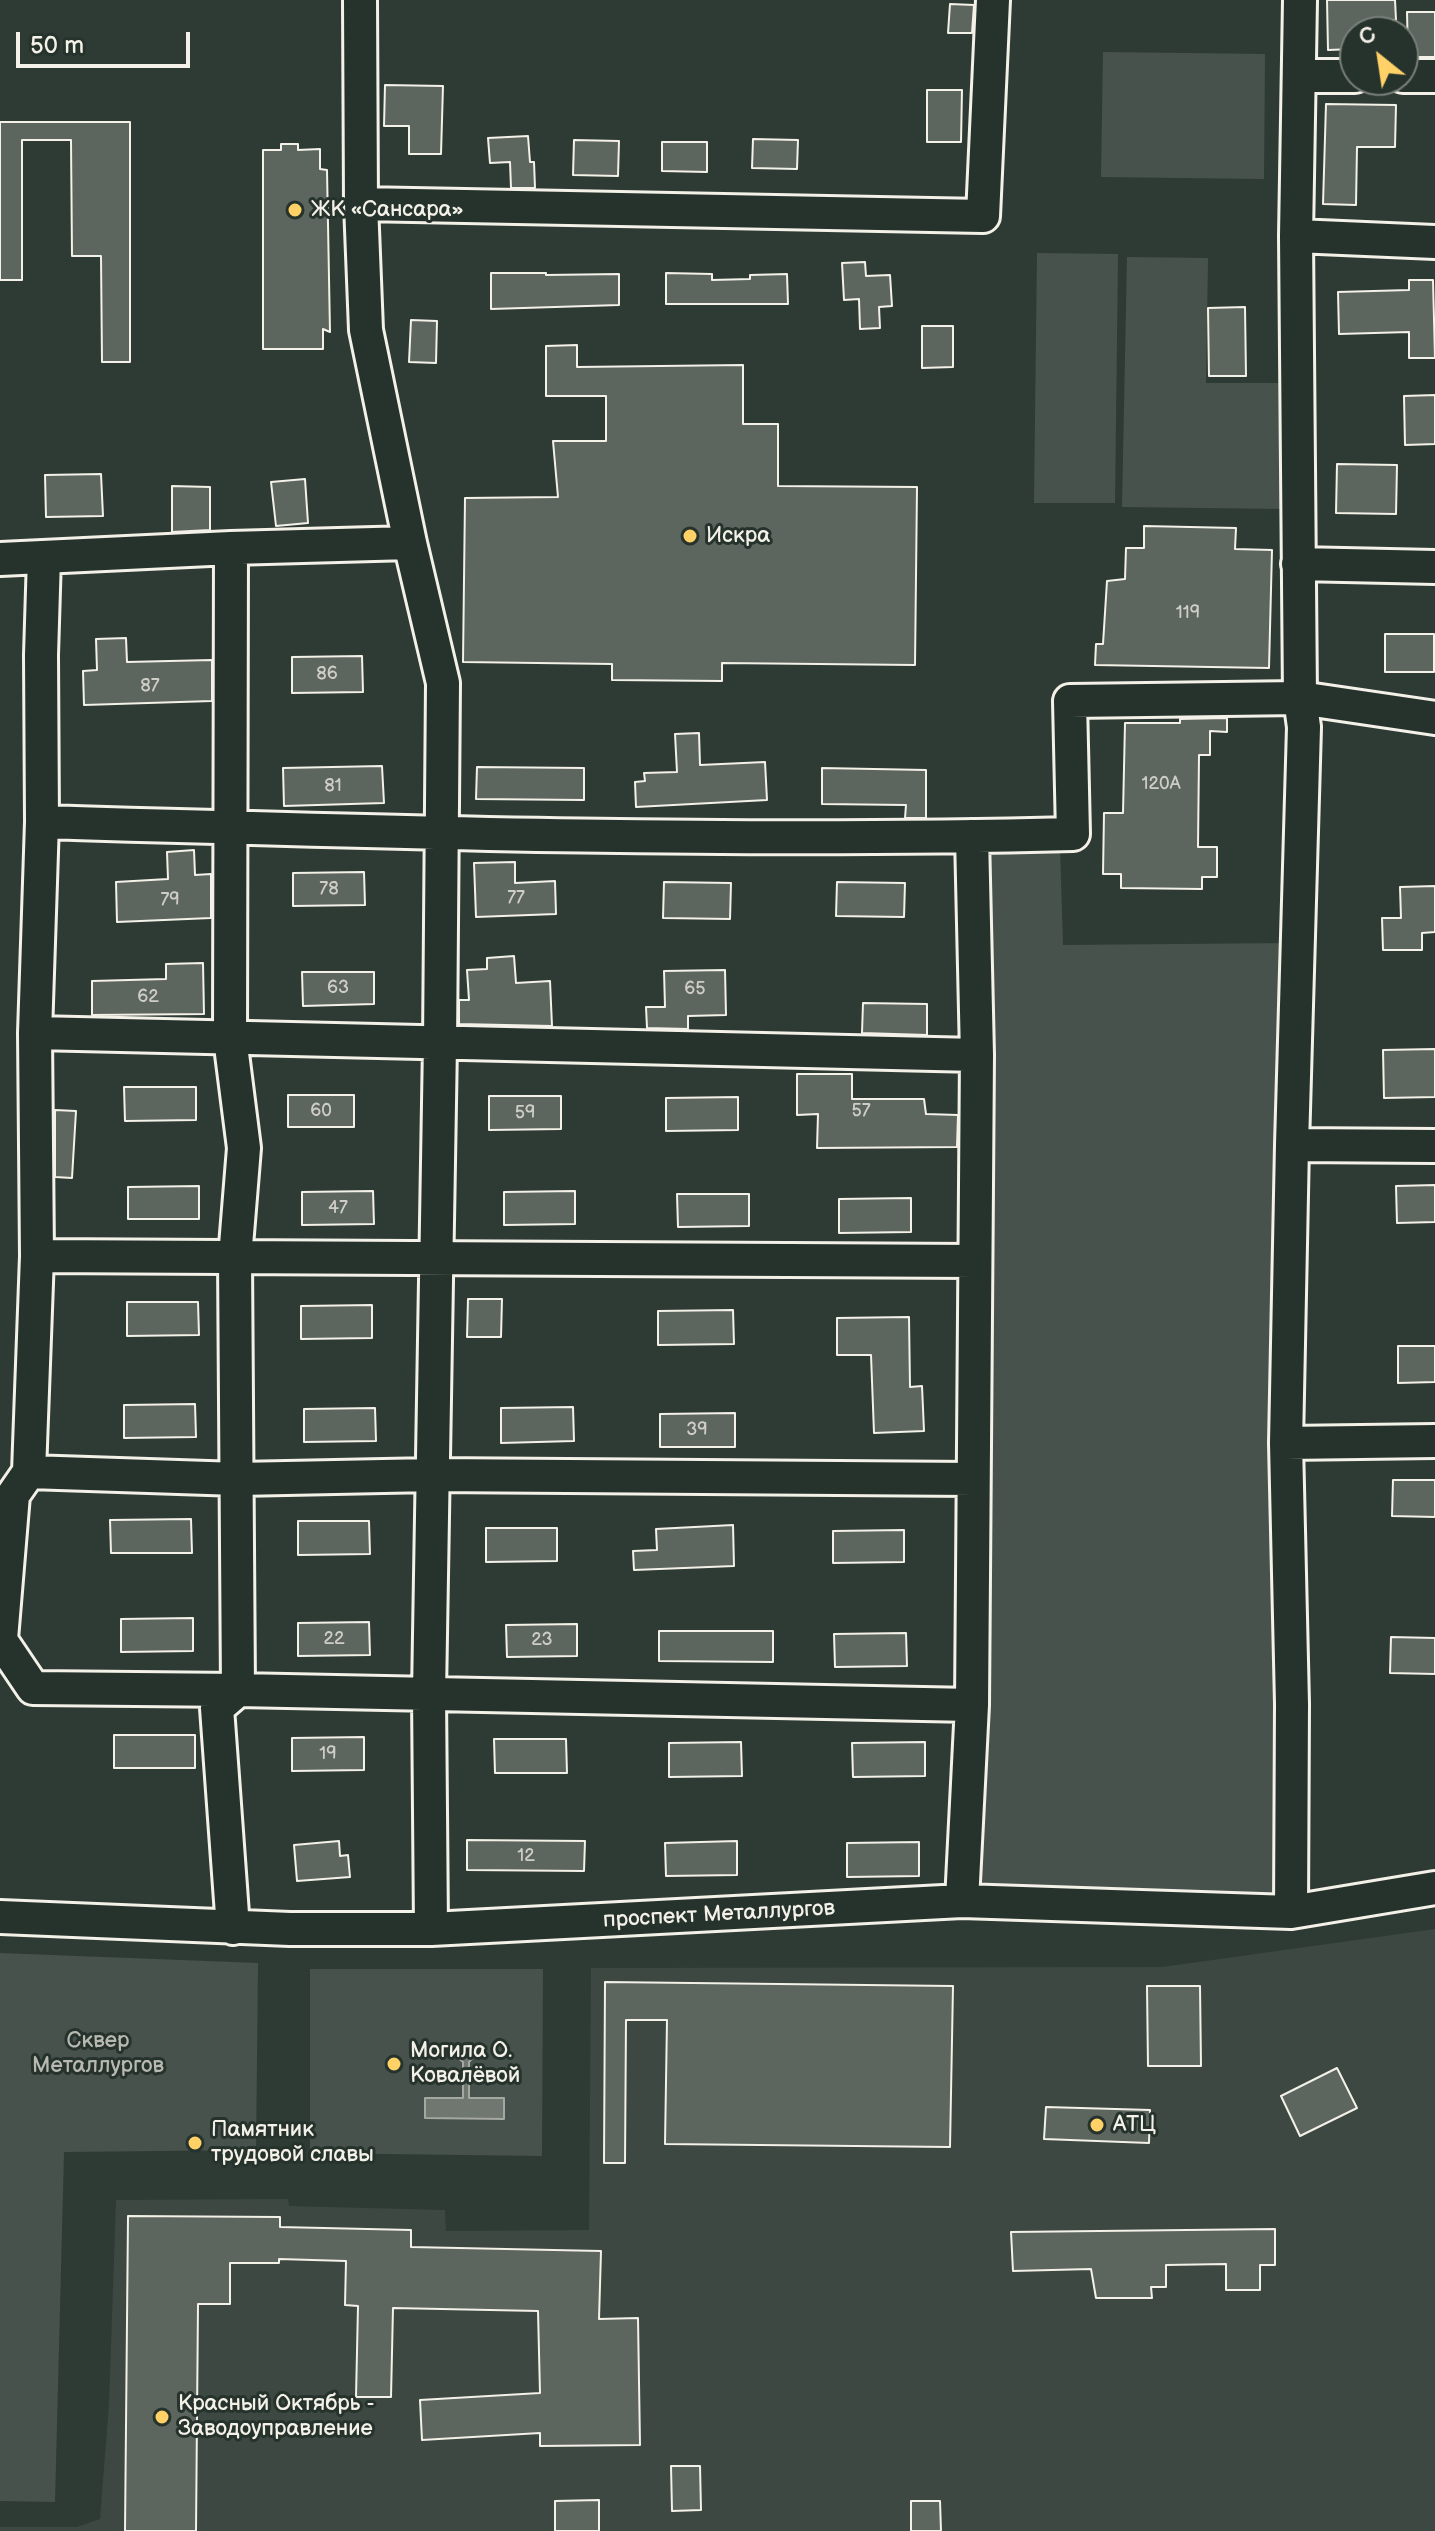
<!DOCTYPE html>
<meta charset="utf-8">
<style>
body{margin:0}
#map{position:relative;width:1435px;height:2531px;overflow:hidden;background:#2e3b34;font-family:"Balsamiq Sans",sans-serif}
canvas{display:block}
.north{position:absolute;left:1339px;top:16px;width:80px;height:80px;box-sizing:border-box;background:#26332d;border:2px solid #787f78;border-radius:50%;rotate:330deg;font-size:22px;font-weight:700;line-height:32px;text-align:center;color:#f4f1e8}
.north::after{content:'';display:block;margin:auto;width:28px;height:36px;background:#ffd166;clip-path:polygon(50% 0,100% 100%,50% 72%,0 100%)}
.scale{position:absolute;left:16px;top:32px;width:174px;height:36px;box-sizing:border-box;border:4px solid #f4f1e8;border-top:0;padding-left:10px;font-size:24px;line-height:28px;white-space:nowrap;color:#f4f1e8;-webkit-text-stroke:6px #26332d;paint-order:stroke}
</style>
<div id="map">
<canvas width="1435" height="2531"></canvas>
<div class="north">С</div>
<div class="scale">50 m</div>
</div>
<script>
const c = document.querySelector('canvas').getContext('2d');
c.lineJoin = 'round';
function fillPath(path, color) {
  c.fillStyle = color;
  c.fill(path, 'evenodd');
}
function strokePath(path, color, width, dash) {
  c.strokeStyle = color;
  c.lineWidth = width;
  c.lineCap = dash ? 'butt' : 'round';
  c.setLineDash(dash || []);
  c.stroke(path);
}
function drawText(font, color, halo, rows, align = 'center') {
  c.font = font + ' "Balsamiq Sans",sans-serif';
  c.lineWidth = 6;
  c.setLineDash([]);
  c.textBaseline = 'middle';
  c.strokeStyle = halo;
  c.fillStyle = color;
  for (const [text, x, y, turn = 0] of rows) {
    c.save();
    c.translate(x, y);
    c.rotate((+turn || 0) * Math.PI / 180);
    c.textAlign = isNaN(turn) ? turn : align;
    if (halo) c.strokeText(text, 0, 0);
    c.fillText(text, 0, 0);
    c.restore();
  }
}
fillPath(new Path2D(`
 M 1435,1929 L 1435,2531 L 0,2531 L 0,2527 L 77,2527 L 100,2519 L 109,2404 L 116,2200 L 288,2199 L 289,2206 L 445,2210 L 446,2231 L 589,2230 L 591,1968 L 1162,1967 Z`), '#3c4841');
fillPath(new Path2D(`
 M 1103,52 L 1265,54 L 1264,179 L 1101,177 Z
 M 1037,253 L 1118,254 L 1115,503 L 1034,503 Z
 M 1127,257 L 1208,258 L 1206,383 L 1287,383 L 1285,509 L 1122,507 Z
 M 1060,848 L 1063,945 L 1293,943 L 1292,1906 L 974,1901 L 985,850 Z
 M 0,1953 L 258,1963 L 256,2150 L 64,2152 L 55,2502 L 0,2501 Z
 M 310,1969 L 543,1969 L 542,2156 L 310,2153 Z`), '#48524c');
const water = new Path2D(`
 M 464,2044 L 470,2044 L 475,2048 L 476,2054 L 469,2062 L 469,2098 L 504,2098 L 504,2119 L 425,2118 L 425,2098 L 463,2098 L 463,2062 L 457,2057 L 456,2052 Z`);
fillPath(water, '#6f7770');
strokePath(water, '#a4a8a0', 2);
const building = new Path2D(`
 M 1327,0 L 1395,0 L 1396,20 L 1366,20 L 1366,32 L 1355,32 L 1355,49 L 1328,50 Z
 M 950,4 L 974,5 L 972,33 L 948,33 Z
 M 1407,12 L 1435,12 L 1435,57 L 1408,57 Z
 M 385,85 L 443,86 L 441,154 L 409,154 L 409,126 L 384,126 Z
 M 927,90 L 962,90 L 961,142 L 927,142 Z
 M 1326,104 L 1396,105 L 1395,147 L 1357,147 L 1356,205 L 1323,204 Z
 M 0,122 L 130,122 L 130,362 L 102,362 L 101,256 L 72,256 L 71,140 L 22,140 L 22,280 L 0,280 Z
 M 528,136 L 530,162 L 534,162 L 535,188 L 511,188 L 510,162 L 490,163 L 488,138 Z
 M 753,139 L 798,140 L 797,169 L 752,168 Z
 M 574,140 L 619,141 L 618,176 L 573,175 Z
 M 662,142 L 707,142 L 707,172 L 662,171 Z
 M 281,144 L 298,144 L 298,150 L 320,149 L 320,169 L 327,170 L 330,332 L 323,329 L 323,349 L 263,349 L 263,150 L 281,150 Z
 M 865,262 L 866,276 L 890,275 L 892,306 L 879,307 L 880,328 L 860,329 L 859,299 L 844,300 L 842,263 Z
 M 491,273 L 546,273 L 546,275 L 619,274 L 619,305 L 491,309 Z
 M 666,273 L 712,274 L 712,280 L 750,279 L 750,275 L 787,274 L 788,304 L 666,304 Z
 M 1409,280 L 1433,280 L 1435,358 L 1409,358 L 1409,332 L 1339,334 L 1338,292 L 1409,290 Z
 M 1245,307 L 1246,376 L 1209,376 L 1208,308 Z
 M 411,320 L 437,321 L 436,363 L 409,362 Z
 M 922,326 L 953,326 L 953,367 L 922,368 Z
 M 577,345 L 577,367 L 743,365 L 743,424 L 778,424 L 778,486 L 917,487 L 915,665 L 722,663 L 722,681 L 612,680 L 612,664 L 463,662 L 465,498 L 558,497 L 553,441 L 606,441 L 606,396 L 546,396 L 546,346 Z
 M 1435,395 L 1435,444 L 1405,445 L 1404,396 Z
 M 1337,464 L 1397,465 L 1396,514 L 1336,513 Z
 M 101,474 L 103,516 L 46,517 L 45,475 Z
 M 305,479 L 308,523 L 276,526 L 271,482 Z
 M 172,486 L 210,487 L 210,530 L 172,532 Z
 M 1144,526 L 1236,528 L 1235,549 L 1272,550 L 1269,668 L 1095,665 L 1096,644 L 1103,644 L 1107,581 L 1125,579 L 1126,548 L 1144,548 Z
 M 1385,634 L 1434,634 L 1434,672 L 1385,672 Z
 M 126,638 L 127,662 L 212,660 L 212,701 L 84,705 L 83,671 L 97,670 L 96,639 Z
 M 362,656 L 363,692 L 292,693 L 292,657 Z
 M 1227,718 L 1227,732 L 1210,731 L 1210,755 L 1199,755 L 1198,847 L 1217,847 L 1217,877 L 1202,877 L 1202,889 L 1121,888 L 1121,874 L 1103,874 L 1104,813 L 1123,813 L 1125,723 L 1180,723 L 1180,719 Z
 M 699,733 L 700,765 L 765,762 L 767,800 L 636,807 L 635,782 L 645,781 L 644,773 L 677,772 L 675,734 Z
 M 382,766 L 384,803 L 284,806 L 283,768 Z
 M 477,767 L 584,768 L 584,800 L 476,799 Z
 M 822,768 L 926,770 L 926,818 L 905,818 L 906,805 L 822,804 Z
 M 194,850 L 195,875 L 211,874 L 211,918 L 117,922 L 116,882 L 168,879 L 167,852 Z
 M 515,862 L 515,883 L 555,881 L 556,914 L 476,917 L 474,863 Z
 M 364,872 L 365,905 L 293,906 L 293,873 Z
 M 664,882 L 731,883 L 730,919 L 663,918 Z
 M 837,882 L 905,883 L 904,917 L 836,916 Z
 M 1435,886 L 1435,932 L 1422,933 L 1422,950 L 1383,950 L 1382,918 L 1401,918 L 1400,887 Z
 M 514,956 L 516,983 L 550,981 L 552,1026 L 459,1024 L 459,1000 L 469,1000 L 467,970 L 487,969 L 487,958 Z
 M 203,963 L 204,1014 L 92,1015 L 92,981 L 166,979 L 166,964 Z
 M 725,970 L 726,1015 L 688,1016 L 688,1029 L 647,1028 L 646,1007 L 665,1007 L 664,971 Z
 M 302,972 L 374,972 L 374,1004 L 303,1006 Z
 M 863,1003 L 927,1004 L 927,1035 L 862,1033 Z
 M 1435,1049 L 1435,1097 L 1384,1098 L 1383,1050 Z
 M 797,1074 L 852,1074 L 852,1099 L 924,1099 L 926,1114 L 958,1115 L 957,1147 L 817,1148 L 818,1114 L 797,1115 Z
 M 124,1087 L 196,1087 L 196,1120 L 125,1121 Z
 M 288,1095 L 354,1095 L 354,1127 L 288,1127 Z
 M 489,1096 L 561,1096 L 561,1129 L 489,1130 Z
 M 738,1097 L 738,1130 L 666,1131 L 666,1098 Z
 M 55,1110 L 76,1111 L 72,1178 L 55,1177 Z
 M 1435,1185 L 1435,1222 L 1397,1223 L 1396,1186 Z
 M 199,1186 L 199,1219 L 128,1219 L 128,1187 Z
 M 373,1191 L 374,1224 L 302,1225 L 302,1192 Z
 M 575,1191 L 575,1224 L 504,1225 L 504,1192 Z
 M 677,1194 L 749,1194 L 749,1226 L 678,1227 Z
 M 911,1198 L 911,1232 L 839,1233 L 839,1199 Z
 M 468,1299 L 502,1299 L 501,1337 L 467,1337 Z
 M 127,1302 L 198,1302 L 199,1335 L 127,1336 Z
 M 372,1305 L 372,1338 L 301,1339 L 301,1306 Z
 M 733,1310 L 734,1344 L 658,1345 L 658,1311 Z
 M 909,1317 L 910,1387 L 922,1386 L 924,1431 L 874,1433 L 871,1355 L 837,1355 L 837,1318 Z
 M 1398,1346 L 1435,1346 L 1435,1382 L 1398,1383 Z
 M 195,1404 L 196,1437 L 124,1438 L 124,1405 Z
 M 573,1407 L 574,1441 L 501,1443 L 501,1408 Z
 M 375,1408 L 376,1441 L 304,1442 L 304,1409 Z
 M 735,1413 L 735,1447 L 660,1447 L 660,1414 Z
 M 1393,1480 L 1435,1480 L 1435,1517 L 1392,1516 Z
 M 191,1519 L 192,1553 L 111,1553 L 110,1520 Z
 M 298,1521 L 369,1521 L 370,1554 L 298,1555 Z
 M 733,1525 L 734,1566 L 634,1570 L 633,1551 L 657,1550 L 656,1529 Z
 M 486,1528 L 557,1528 L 557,1561 L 486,1562 Z
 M 904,1530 L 904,1562 L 833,1563 L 833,1531 Z
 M 193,1618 L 193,1651 L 121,1652 L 121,1619 Z
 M 369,1622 L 370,1655 L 298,1656 L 298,1623 Z
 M 577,1624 L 577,1656 L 507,1657 L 506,1625 Z
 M 659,1631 L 773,1631 L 773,1662 L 659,1661 Z
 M 906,1633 L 907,1666 L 835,1667 L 834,1634 Z
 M 1391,1637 L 1435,1638 L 1435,1674 L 1390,1673 Z
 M 114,1735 L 195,1735 L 195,1768 L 114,1768 Z
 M 364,1737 L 364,1770 L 292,1771 L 292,1738 Z
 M 494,1739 L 566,1739 L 567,1773 L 495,1773 Z
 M 741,1742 L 742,1776 L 669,1777 L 669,1743 Z
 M 925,1742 L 925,1776 L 853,1777 L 852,1743 Z
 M 467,1840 L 585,1841 L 584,1871 L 467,1870 Z
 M 339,1841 L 340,1856 L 348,1855 L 350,1877 L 297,1881 L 294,1845 Z
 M 737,1841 L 737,1875 L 666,1876 L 665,1843 Z
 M 919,1842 L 919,1876 L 847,1877 L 847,1843 Z
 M 605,1982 L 953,1986 L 950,2147 L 665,2144 L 667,2020 L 626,2020 L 625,2163 L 604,2163 Z
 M 1147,1986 L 1200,1986 L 1201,2066 L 1148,2066 Z
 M 1337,2068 L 1357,2108 L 1300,2136 L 1281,2096 Z
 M 1046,2107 L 1150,2110 L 1149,2143 L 1044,2139 Z
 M 128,2216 L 280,2217 L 280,2227 L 411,2230 L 411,2247 L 601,2251 L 599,2319 L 638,2318 L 640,2445 L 540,2446 L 540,2433 L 422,2440 L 420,2400 L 540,2393 L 538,2311 L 393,2308 L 391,2397 L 356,2397 L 358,2306 L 345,2305 L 346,2261 L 279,2259 L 279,2263 L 230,2263 L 230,2304 L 198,2304 L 196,2531 L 125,2531 Z
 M 1275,2229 L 1275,2265 L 1260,2265 L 1260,2290 L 1226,2290 L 1226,2264 L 1166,2265 L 1166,2287 L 1151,2287 L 1152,2298 L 1096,2298 L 1091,2269 L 1013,2271 L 1011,2232 Z
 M 671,2466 L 700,2466 L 701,2510 L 672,2511 Z
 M 599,2500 L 599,2531 L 555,2531 L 555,2501 Z
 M 911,2501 L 940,2501 L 941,2531 L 911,2531 Z`);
fillPath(building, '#5c655e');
strokePath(building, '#f4f1e8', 2);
const minor = new Path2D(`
 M 360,0 L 361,204 L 366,330 L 410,543 L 443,683 L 440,1044 L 429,1694 L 431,1929
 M 1299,76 L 1355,76
 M 1403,76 L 1435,76
 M 361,204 L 983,216 L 993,0
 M 1296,236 L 1435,242
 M 231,548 L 230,1038 L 244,1148 L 235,1258 L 238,1690 L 217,1708 L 233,1928
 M 0,559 L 231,548 L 410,543
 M 1298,564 L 1435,567
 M 42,822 C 385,832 729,843 1073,834 L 1070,701 L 1300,698 L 1435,718
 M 35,1033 L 977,1055
 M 1292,1145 L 1435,1146
 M 37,1256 L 975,1261
 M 1286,1443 L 1435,1441
 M 29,1472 L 238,1479 L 432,1475 L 973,1479
 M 0,1639 L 33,1688 L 238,1690 L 972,1705
 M 1,1639 L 13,1495 L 29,1472 L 37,1256 L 35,1033 L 42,822 L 41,655 L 44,557
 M 962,1901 L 972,1705 L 977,1055 L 972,836
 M 1291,1912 L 1292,1704 L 1286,1443 L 1292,1145 L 1304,727 L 1300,698 L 1296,236 L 1300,0
 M 0,1917 L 290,1929 L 431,1929 L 962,1901 L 1291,1912 L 1435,1888`);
strokePath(minor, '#f4f1e8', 38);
strokePath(minor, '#26332d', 32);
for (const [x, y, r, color] of [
 [295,210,8,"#ffd166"],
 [690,536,8,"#ffd166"],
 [394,2064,8,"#ffd166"],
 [1097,2125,8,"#ffd166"],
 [195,2143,8,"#ffd166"],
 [162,2417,8,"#ffd166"]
]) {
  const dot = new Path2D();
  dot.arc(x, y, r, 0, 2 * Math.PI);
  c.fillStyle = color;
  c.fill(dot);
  strokePath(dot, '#26332d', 3);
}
drawText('18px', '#cecec6', null, [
 ["119",1188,613],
 ["86",327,674],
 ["87",150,686],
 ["120А",1161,784],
 ["81",333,786],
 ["78",329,889],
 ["77",516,898],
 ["79",170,900],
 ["63",338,988],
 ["65",695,989],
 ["62",148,997],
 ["60",321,1111],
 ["57",861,1111],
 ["59",525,1113],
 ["47",338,1208],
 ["39",697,1430],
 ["22",334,1639],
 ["23",542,1640],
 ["19",328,1754],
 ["12",526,1856]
]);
drawText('22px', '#f4f1e8', '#26332d', [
 ["ЖК «Сансара»",311,210],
 ["Искра",706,536],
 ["Могила О.",410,2051],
 ["Ковалёвой",410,2076],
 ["АТЦ",1113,2125],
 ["Памятник",211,2130],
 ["трудовой славы",211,2155],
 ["Красный Октябрь -",178,2404],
 ["Заводоуправление",178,2429]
], 'left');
drawText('22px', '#f4f1e8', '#26332d', [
 ["проспект Металлургов",719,1915,-3]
]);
drawText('22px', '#b8b9b1', '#26332d', [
 ["Сквер",98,2041],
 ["Металлургов",98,2066]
]);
</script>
